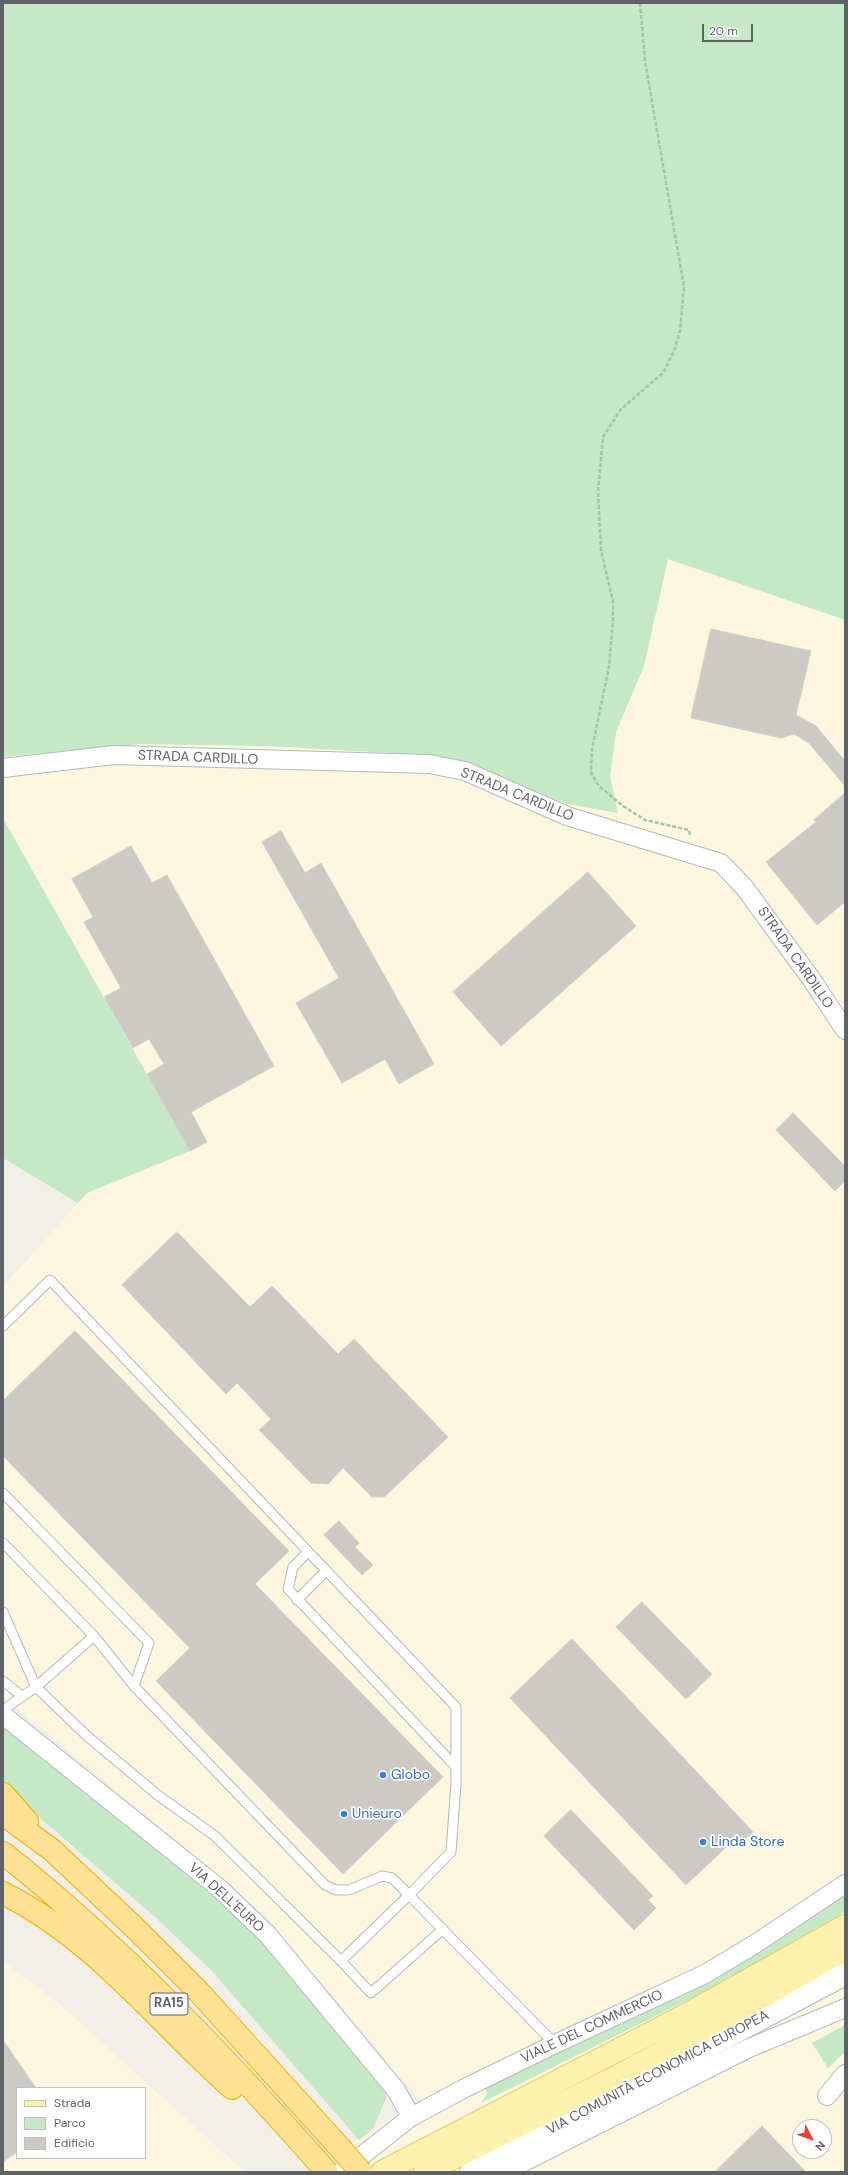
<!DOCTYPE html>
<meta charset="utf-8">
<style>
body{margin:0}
#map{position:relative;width:848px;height:2175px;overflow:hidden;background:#f1efe8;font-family:"DM Sans",sans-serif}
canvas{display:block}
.frame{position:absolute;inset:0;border:4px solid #5f6368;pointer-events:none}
.legend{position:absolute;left:16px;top:2087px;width:130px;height:72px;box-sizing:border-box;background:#fff;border:1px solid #bfc1c3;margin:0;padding:5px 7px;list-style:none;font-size:12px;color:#5f6368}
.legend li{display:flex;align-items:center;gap:8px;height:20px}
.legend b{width:20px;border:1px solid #bfc1c3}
.north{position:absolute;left:792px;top:2119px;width:40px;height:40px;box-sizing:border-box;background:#fff;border:1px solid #bfc1c3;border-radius:50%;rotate:131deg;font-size:11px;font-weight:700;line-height:16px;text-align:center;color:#5f6368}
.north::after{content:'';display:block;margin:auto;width:14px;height:18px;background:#ea4335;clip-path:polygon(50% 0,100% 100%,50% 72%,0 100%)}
.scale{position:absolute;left:702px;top:24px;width:51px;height:18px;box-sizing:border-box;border:2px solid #5f6368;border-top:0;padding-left:5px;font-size:12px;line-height:14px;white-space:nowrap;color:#5f6368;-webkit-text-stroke:3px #fff;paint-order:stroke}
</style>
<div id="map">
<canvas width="848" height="2175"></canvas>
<div class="frame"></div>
<ul class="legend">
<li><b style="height:5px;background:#fff2af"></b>Strada</li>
<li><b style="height:11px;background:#c5e8c5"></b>Parco</li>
<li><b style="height:11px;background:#cccac5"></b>Edificio</li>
</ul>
<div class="north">N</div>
<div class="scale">20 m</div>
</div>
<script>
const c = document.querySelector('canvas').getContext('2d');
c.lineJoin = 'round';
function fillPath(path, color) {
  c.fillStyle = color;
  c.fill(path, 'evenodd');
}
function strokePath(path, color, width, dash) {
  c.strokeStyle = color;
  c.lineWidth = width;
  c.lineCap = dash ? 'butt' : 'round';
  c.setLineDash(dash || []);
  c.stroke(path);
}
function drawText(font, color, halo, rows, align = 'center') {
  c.font = font + ' "DM Sans",sans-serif';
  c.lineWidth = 3.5;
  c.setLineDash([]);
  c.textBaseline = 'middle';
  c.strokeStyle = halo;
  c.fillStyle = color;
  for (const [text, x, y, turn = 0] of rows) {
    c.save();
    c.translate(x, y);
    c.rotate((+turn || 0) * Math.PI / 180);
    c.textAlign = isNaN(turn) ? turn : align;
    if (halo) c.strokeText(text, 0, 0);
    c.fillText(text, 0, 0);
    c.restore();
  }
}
fillPath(new Path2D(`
 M 668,559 L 845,620 L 845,2172 L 307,2172 L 372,2130 L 421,2101 L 265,1915 L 3,1696 L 3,1287 L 87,1193 L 190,1150 L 3,818 L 3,757 L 141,744 L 265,746 L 429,755 L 618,813 L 610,777 L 616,731 L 644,666 ZM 800,2127 L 824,2127 L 824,2151 L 800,2151 Z
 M 3,1961 L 56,2001 L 245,2172 L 3,2172 ZM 17,2088 L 145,2088 L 145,2158 L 17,2158 Z`), '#fef7e0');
fillPath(new Path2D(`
 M 3,3 L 845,3 L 845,620 L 668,559 L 644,666 L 616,732 L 610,777 L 618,813 L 567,804 L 465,764 L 429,755 L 265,746 L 141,744 L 3,757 Z
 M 3,818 L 190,1151 L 87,1193 L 78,1203 L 3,1158 Z
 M 3,1727 C 89,1796 182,1858 258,1938 L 386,2093 L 386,2099 L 372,2130 L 359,2140 L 211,1970 L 155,1917 L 3,1786 Z
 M 845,1892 L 845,1912 L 718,1985 L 481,2103 L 487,2093 L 484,2087 L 672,1998 Z
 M 845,2025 L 845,2052 L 828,2068 L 812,2043 Z`), '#c5e8c5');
const building = new Path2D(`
 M 711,629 L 811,651 L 796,715 L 816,726 L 845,761 L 845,786 L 809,743 L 794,734 L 781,738 L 691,718 Z
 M 845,793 L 845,902 L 817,925 L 766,862 L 816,822 L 814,820 Z
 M 281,831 L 305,873 L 321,863 L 434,1064 L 399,1084 L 385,1059 L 342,1083 L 296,1003 L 339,978 L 262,842 Z
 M 131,846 L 152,883 L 167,875 L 274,1066 L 191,1112 L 207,1142 L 190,1151 L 147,1074 L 164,1064 L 149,1039 L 133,1048 L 104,997 L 121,988 L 84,922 L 93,917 L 72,879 Z
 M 588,872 L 636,926 L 501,1046 L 453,992 Z
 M 793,1113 L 845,1166 L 845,1181 L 835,1191 L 776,1130 Z
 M 177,1232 L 250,1307 L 272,1286 L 338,1354 L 354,1339 L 448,1437 L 384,1497 L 372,1497 L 343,1468 L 328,1484 L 311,1483 L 259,1430 L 271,1419 L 237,1383 L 226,1394 L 122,1285 Z
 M 75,1331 L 289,1551 L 255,1584 L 443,1777 L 343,1874 L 156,1681 L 190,1648 L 3,1456 L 3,1401 Z
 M 339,1521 L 359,1543 L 355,1547 L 373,1565 L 362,1575 L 324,1535 Z
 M 642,1602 L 712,1674 L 686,1699 L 616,1627 Z
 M 572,1639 L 753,1832 L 742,1842 L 737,1837 L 686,1885 L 510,1698 Z
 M 571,1810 L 653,1896 L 648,1900 L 656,1908 L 634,1930 L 544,1836 Z
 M 3,2040 L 36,2088 L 17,2088 L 17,2152 L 3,2162 Z
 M 762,2126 L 806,2172 L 715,2172 Z`);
fillPath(building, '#cccac5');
strokePath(building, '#d6d1c6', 1);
const service = new Path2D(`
 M 3,1326 L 50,1280 L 456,1707 L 456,1784 L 451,1852 L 409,1895 L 555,2044
 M 3,1493 L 149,1643 L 134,1686
 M 3,1543 L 94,1636 L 134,1686 L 325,1885 L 336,1890 L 349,1890 L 382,1876 L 392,1878 L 409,1895 L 341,1961 L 215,1836 L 159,1796 L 87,1736 L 36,1687 L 3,1612
 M 308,1552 L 293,1567 L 288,1589 L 456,1767
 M 297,1600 L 326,1571
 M 3,1681 L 22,1696
 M 3,1710 L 36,1687 L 94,1636
 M 341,1961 L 371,1993 L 443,1929`);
const minor = new Path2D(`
 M 3,768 L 114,755 L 429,764 L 465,771 L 567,816 L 721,863 L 744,887 L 812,980 L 845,1030
 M 3,1715 L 219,1888 L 268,1935 L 396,2090 L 411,2117
 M 827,2096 L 845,2074
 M 341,2172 L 411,2117 L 465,2088 L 555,2044 L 705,1974 L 755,1944 L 845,1884
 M 504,2172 L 747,2049 L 845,2008`);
const tertiary = new Path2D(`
 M 471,2172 L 845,1974`);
const primary = new Path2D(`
 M 382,2172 L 686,2015 L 845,1926
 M 425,2172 L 618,2076 L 706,2029 L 845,1949`);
const motorway = new Path2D(`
 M 3,1794 L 27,1821
 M 3,1814 L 52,1850 L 135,1928 L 198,1991 L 341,2149
 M 3,1853 C 122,1947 227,2059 327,2172
 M 3,1893 C 97,1940 156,2021 232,2088`);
strokePath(service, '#b5b8bc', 11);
strokePath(minor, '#b5b8bc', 20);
strokePath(tertiary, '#b5b8bc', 24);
strokePath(primary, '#f2c960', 24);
strokePath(motorway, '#f9ab00', 24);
strokePath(new Path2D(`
 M 640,3 L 645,61 L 684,287 L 680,331 L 674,351 L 663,373 L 621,409 L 603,437 L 598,491 L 601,551 L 613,601 L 613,620 L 609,667 L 592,749 L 591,773 L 599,786 L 623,806 L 645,820 L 689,830 L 690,836`), '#9cc7a9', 2.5, [4, 2]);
strokePath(service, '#fff', 9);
strokePath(minor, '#fff', 18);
strokePath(tertiary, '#fff', 22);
strokePath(primary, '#fff2af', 22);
strokePath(motorway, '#fde293', 22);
const motorwayBridge = new Path2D(`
 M 341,2149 L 361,2172`);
strokePath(motorwayBridge, '#f9ab00', 24, []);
strokePath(motorwayBridge, '#fde293', 22);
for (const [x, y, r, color] of [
 [383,1775,4,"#3f7fe0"],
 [344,1814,4,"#3f7fe0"],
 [703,1842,4,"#3f7fe0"]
]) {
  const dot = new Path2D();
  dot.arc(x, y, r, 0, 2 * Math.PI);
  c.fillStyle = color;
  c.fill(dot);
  strokePath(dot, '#fff', 1.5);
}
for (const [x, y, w] of [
 [169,2004,38]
]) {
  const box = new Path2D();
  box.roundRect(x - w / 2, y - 11, w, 22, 3);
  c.fillStyle = '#fff';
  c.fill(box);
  strokePath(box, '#5f6368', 1);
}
drawText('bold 13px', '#5f6368', null, [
 ["RA15",169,2004]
]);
drawText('14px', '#5f6368', '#fff', [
 ["STRADA CARDILLO",198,758,2],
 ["STRADA CARDILLO",517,795,22],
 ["STRADA CARDILLO",795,958,55],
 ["VIA DELL'EURO",226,1898,42],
 ["VIALE DEL COMMERCIO",592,2027,-25],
 ["VIA COMUNITÀ ECONOMICA EUROPEA",658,2073,-28]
]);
drawText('14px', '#366cbe', '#fff', [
 ["Globo",391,1775],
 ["Unieuro",352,1814],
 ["Linda Store",711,1842]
], 'left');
</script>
